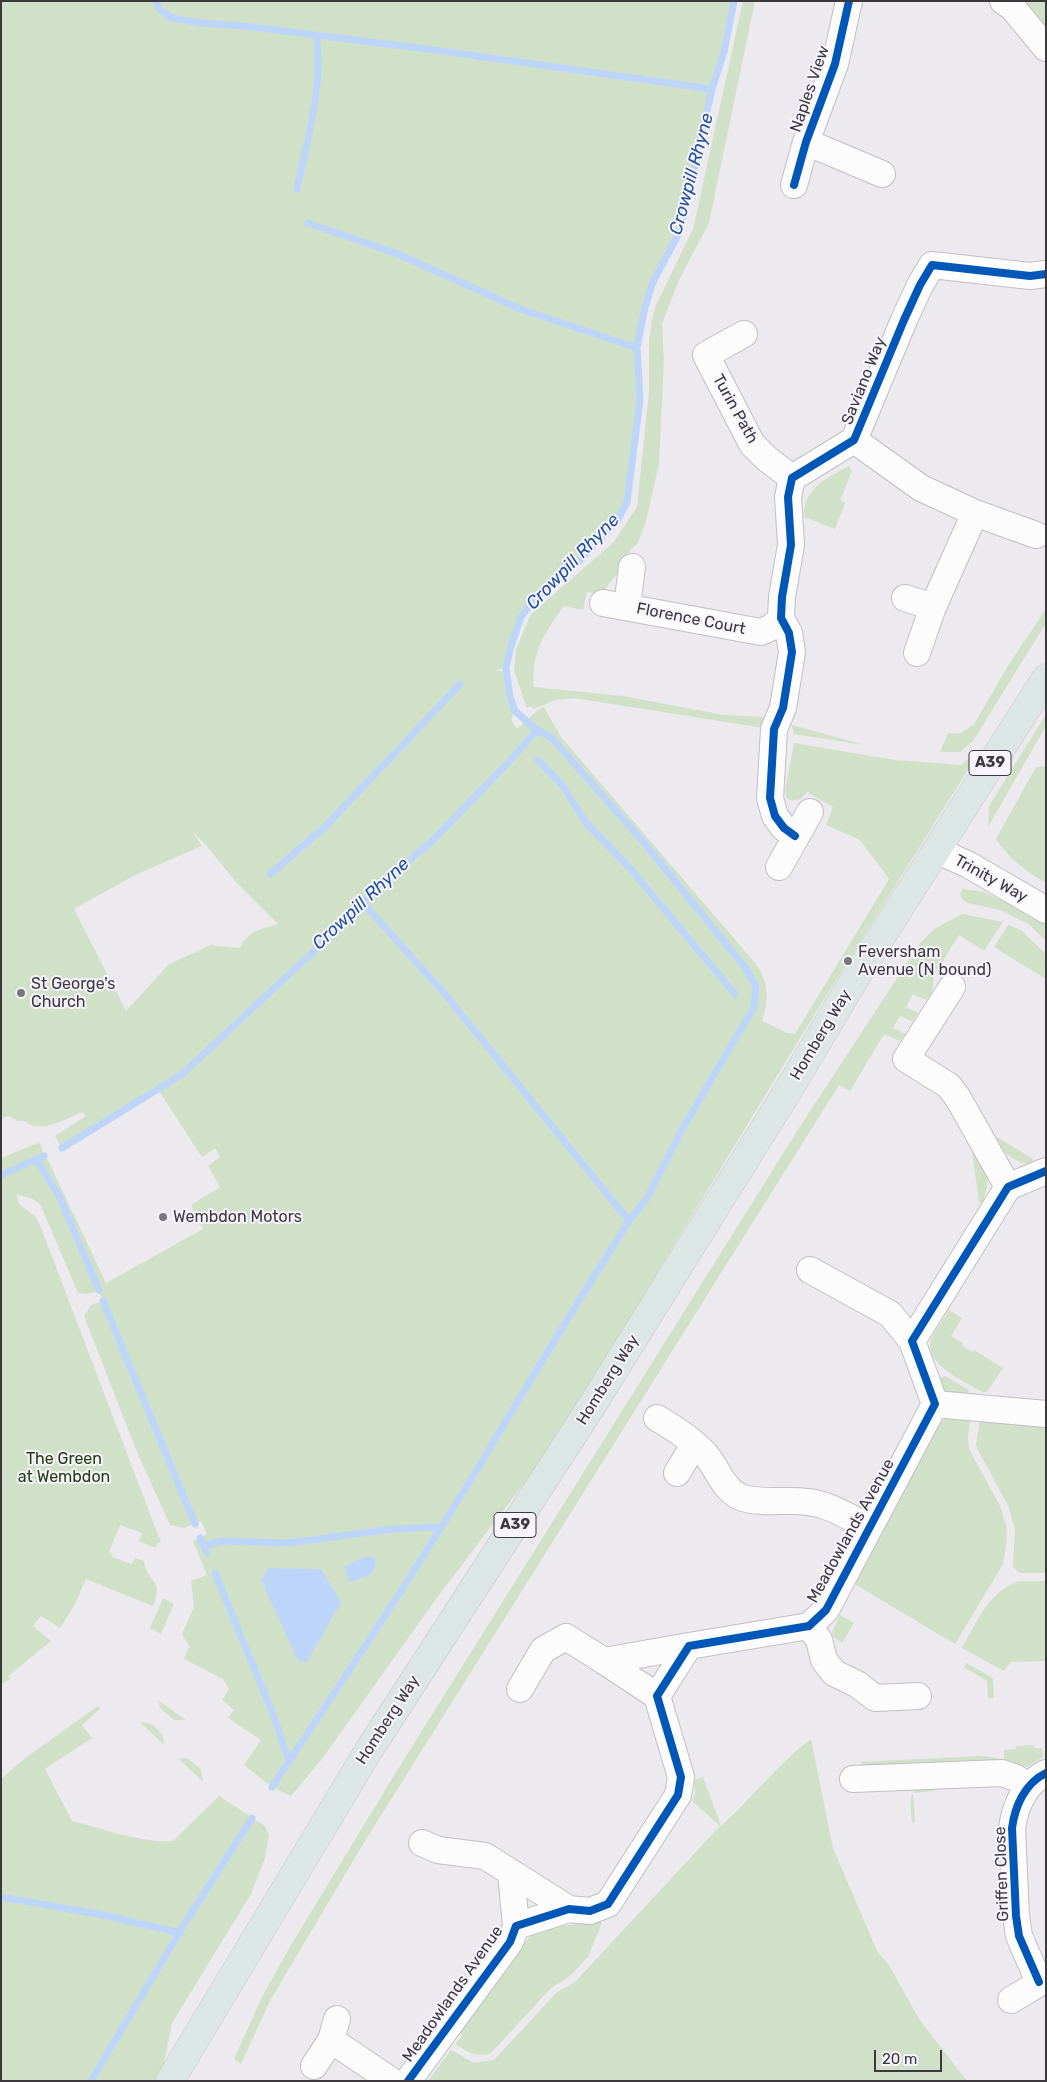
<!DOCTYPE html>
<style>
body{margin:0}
#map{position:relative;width:1047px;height:2082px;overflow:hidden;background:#ece9ef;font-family:Rubik,sans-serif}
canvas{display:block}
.frame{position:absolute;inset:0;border:2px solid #3b393e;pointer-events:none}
.scale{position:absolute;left:874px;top:2050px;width:68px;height:22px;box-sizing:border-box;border:2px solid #3b393e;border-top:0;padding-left:6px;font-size:15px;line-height:18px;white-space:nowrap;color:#3b393e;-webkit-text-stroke:4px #f8f4fe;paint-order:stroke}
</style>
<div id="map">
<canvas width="1047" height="2082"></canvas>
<div class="frame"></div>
<div class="scale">20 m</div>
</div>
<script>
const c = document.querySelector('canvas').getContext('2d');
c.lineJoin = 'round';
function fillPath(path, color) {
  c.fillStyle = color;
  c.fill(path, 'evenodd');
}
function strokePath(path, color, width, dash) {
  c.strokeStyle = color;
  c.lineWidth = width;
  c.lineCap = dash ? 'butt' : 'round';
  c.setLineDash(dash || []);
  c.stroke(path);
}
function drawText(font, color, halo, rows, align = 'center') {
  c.font = font + ' Rubik,sans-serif';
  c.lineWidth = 4;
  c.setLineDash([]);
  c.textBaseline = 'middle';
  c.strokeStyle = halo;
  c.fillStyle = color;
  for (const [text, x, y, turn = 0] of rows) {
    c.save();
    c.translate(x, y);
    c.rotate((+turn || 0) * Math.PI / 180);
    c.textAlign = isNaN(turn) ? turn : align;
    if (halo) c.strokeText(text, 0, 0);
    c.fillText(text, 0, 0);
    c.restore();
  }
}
fillPath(new Path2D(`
 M 1,1 L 734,1 L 724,52 L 712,89 L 680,231 L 653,282 L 645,308 L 637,348 L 640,400 L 627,502 L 617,521 L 581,559 L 533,601 L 521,617 L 506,668 L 494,670 L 506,672 L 507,686 L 515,711 L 511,719 L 517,729 L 538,710 L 544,707 L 561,737 L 756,964 C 769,983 769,1000 762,1021 L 787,1033 L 795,1034 L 889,879 L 860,840 L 826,825 L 833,807 L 807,792 C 801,800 797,802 787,799 L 785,792 L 794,743 L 895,760 L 961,765 L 981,749 L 800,1038 L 551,1448 L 436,1599 L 322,1759 L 291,1796 L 272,1787 L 244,1765 L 261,1740 L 228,1718 L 234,1710 L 222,1700 L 229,1689 L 223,1679 L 184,1659 L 189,1646 L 182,1634 L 194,1607 L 191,1581 L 207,1575 L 193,1541 L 207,1534 L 201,1521 L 184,1528 L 170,1525 L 137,1452 L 84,1316 L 91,1305 L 102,1301 L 99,1291 L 87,1294 L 78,1293 L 40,1204 L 33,1199 L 16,1194 L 19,1204 L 36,1217 L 42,1230 L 161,1543 L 157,1543 L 156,1548 L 139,1541 L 142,1533 L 120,1525 L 109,1552 L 113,1555 L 112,1557 L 132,1564 L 135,1558 L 144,1561 C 146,1582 165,1579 153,1606 L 86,1579 L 73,1608 L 60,1628 L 41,1616 L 33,1626 L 51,1641 L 8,1676 L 10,1679 L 1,1684 L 1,1158 L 40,1142 L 44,1156 L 48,1160 L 106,1283 L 203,1229 L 191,1205 L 220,1187 L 208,1166 L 220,1157 L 215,1148 L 202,1157 L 159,1091 L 62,1148 L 55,1136 L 86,1116 L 82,1112 C 65,1119 40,1135 25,1121 L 17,1121 L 10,1116 L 1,1118 ZM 192,831 L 205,844 L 235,881 L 278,924 C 262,929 247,931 240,948 L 215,946 L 213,944 L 169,964 L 126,1011 L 74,909 L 135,875 L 202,846 Z
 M 743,1 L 755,1 L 709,223 L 679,280 L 662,324 L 664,361 L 659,464 L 646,521 L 638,543 L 630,550 L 623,567 L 601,594 L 587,592 L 583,610 L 564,606 C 546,630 530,655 534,687 L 623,696 L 724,715 L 764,717 L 764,728 L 574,698 L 556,700 L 534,709 L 530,706 L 527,708 L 514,671 L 516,649 L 531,614 L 613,543 L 637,507 L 649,391 L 649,340 L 652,320 L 656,305 L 693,229 Z
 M 1020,1 L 1046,1 L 1046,40 Z
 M 849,466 L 852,471 L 840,500 L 845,503 L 835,529 L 804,517 C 803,488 827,478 849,466 Z
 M 1046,609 L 1046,623 L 973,741 L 960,752 L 940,752 L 948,733 L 961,733 L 974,724 L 1011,661 Z
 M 1046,714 L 1046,726 L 988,827 L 989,806 Z
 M 792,725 L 865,745 L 794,734 Z
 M 1043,766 L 1046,768 L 1046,883 C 1028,873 1007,857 996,839 L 1036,767 Z
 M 963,889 L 984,892 L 1039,918 L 1046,924 L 1046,941 L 1029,924 L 999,910 L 968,903 L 962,899 L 960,893 Z
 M 962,914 L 1003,922 L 984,951 L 959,935 L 934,975 L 932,993 L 926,1000 L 913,994 L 906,1007 L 918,1013 L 912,1021 L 900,1016 L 893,1028 L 905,1034 L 900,1041 L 884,1034 L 850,1091 L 839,1085 L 365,1841 L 271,1999 L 241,2064 L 234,2059 L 262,1997 L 291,1945 L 398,1769 L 799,1128 L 920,943 L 934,929 Z
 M 1008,925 L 1021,930 L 1046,954 L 1046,979 L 994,947 Z
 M 997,1137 L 1033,1159 L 1032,1165 C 1016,1163 1003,1152 992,1140 Z
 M 976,1150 L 988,1179 L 983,1205 L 979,1202 L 972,1151 Z
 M 949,1310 L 962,1318 L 951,1336 L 963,1343 L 962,1346 L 973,1352 L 974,1350 L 1003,1368 L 987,1392 L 982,1392 C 966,1382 923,1364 931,1340 C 935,1330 943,1320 949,1310 Z
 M 945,1376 L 969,1390 L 968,1397 C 953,1394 944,1394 936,1380 Z
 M 952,1416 L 971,1417 L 968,1437 L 969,1449 L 1000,1506 L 1007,1528 L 1006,1547 L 1003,1564 L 955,1644 L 853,1583 L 936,1428 L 944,1419 Z
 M 980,1419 L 1046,1423 L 1046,1573 L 1020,1573 L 1013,1567 L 1015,1529 L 1008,1506 L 976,1446 Z
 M 1018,1581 L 1046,1581 L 1046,1661 L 1011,1662 L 1004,1671 L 962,1648 C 978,1620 987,1594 1018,1581 Z
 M 163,1598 L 174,1604 L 161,1634 L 150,1628 Z
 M 840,1615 L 854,1623 L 842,1643 L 832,1636 L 833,1630 Z
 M 966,1663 L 993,1678 L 994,1698 L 988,1698 L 987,1681 L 964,1667 Z
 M 158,1700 L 186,1720 L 174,1720 L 160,1708 Z
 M 98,1706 L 100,1709 L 82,1725 L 92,1738 L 45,1769 L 72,1821 C 106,1829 138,1843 173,1841 L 219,1796 L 265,1826 L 269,1835 L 265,1858 L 251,1894 L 172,2023 L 162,2073 L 158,2081 L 1,2081 L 1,1779 L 24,1759 Z
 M 140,1722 C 153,1722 165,1732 164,1745 Z
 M 811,1739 L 833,1848 L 877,1951 L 889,1965 L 919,2019 L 967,2081 L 428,2081 L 451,2050 L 474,2063 L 494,2060 L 557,1992 L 574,1983 L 720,1826 L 692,1801 L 695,1794 L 694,1780 L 703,1777 L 721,1826 C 751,1799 780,1762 811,1739 Z
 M 1033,1745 L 1034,1748 L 1042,1748 L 1043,1757 L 1027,1767 L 1004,1759 L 1004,1750 L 1016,1749 L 1017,1746 Z
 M 981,1756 L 998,1758 L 998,1764 L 861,1770 L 861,1762 Z
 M 187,1758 L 201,1769 L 203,1782 L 179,1759 Z
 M 920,1786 L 934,1786 L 934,1791 L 913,1793 L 915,1822 L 912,1822 C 911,1809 907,1794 920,1786 Z
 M 599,1921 L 602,1923 L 588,1957 L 570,1976 L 551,1988 L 491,2053 C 476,2058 468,2052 455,2044 L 462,2036 L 459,2032 L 531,1935 L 540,1929 Z`), '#d1e1c8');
fillPath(new Path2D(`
 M 371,1556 L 375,1558 C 380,1574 361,1579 349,1582 L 344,1567 L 361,1558 Z
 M 268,1568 L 321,1569 L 341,1602 L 307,1662 L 298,1661 L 261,1580 Z`), '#bed5fa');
strokePath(new Path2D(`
 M 157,1 L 159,9 L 172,18 L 201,23 L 244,26 L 427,49 L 712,89
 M 297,189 C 307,139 324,86 316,35
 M 308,223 L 398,254 L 520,309 L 637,348
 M 538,760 L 563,786 L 586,823 L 629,867 L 735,994
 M 270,874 L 325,827 L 460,684
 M 363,903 L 444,993 L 629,1221
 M 62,1148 L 181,1075 L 311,954 L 382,883 L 430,843 L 508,763 L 537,730 L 515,711 L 510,697 L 506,668 L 511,646 L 521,617 L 533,601 L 581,559 L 617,521 L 627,502 L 640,400 L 637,348 L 645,307 L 653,282 L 680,231 L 712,89 L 724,52 L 734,1
 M 37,1160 L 60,1198 L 99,1290
 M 1,1175 L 44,1156
 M 103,1301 L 195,1524
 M 200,1538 L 207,1553
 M 204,1546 L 223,1541 L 289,1543 L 392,1529 L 440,1527
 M 215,1573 L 273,1714 L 289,1762
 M 272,1787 C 345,1677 419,1566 487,1453 C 533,1375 580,1298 629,1221 L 647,1198 L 684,1126 L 754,1007 L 756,986 L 744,966 L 645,844 L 551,737 L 537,730
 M 1,1897 L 103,1915 L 180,1933
 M 91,2081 L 185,1923 L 252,1818`), '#bed5fa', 7);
const street = new Path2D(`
 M 1003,1 L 1012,7 L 1046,48
 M 806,142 L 882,174
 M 794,185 L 806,142 L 835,64 L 849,1
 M 744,334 L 706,355 L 752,444 L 766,458 L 792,478
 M 854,440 L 921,488 L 975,513 L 1036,535
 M 905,598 L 933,607
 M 603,603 L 761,632 L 772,627 L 781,618
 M 627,606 L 632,567
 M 917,653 L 933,607 L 975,513
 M 795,836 L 784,828 L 775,816 L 770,798 L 774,729 L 783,708 L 792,652 L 789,633 L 781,618 L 782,597 L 791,545 L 788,497 L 792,478 L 854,440 L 904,320 L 920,285 L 932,265 L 1030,276 L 1046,274
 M 936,850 L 969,865 L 1046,910
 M 779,867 L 810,812
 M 952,987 L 906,1059 L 949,1086 L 958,1098 L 1008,1187
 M 810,1270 L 890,1314 L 912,1341
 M 935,1404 L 1046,1414
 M 657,1418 C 674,1428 693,1440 706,1455 C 718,1469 724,1492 743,1498 C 763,1504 788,1499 808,1502 C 829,1504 850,1518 869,1527
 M 677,1473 L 694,1445
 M 809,1626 L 819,1640 L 824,1660 L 834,1673 L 857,1684 L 875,1698 L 918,1696
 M 604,1661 L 657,1696
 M 520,1689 L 543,1650 L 566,1637 L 604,1661 L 689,1646
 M 853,1779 L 1002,1773 L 1016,1778 L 1028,1787
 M 422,1843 L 438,1850 L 485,1856 L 569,1909
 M 511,1874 L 516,1926
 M 1039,1982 L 1019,1936 L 1016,1916 L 1012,1828 C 1015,1806 1025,1783 1046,1773
 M 1011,2000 L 1046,1979
 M 331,2040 L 392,2081
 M 314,2066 L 331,2040 L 337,2019
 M 408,2081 L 510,1942 L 516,1926 L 569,1909 L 590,1911 L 608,1904 L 678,1795 L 681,1777 L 657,1696 L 689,1646 L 809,1626 L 826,1610 L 935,1404 L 912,1341 L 1008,1187 L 1046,1171`);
const primary = new Path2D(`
 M 170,2081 L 369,1750 L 591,1407 L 789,1089 L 860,970 L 1046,678`);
strokePath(street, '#c1bfc4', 28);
strokePath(primary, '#c9c8cb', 29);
strokePath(street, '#fcfcfd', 26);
strokePath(primary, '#dce6e5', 28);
strokePath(new Path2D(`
 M 794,185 L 806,142 L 835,64 L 849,1
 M 795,836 L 784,828 L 775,816 L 770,798 L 774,729 L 783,708 L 792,652 L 789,633 L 781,618 L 782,597 L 791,545 L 788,497 L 792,478 L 854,440 L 904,320 L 920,285 L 932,265 L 1030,276 L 1046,274
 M 1039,1982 L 1019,1936 L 1016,1916 L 1012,1828 C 1015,1806 1025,1783 1046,1773
 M 408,2081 L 510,1942 L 516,1926 L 569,1909 L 590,1911 L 608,1904 L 678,1795 L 681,1777 L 657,1696 L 689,1646 L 809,1626 L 826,1610 L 935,1404 L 912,1341 L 1008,1187 L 1046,1171`), '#0057b8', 8);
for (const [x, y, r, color] of [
 [848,961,5,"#79777c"],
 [21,993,5,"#79777c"],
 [163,1217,5,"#79777c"]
]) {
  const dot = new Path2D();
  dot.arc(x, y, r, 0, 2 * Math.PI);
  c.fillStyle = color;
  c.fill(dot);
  strokePath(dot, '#f8f4fe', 2);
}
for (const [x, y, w] of [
 [990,763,42],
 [515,1525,42]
]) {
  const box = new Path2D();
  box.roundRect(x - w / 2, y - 12.5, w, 25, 4);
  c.fillStyle = '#f8f4fe';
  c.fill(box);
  strokePath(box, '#3b393e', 1);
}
drawText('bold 15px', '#3b393e', null, [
 ["A39",990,763],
 ["A39",515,1525]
]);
drawText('16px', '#3b393e', '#f8f4fe', [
 ["Naples View",810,89,-71],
 ["Saviano Way",864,381,-68],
 ["Turin Path",735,409,61],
 ["Florence Court",691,619,11],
 ["Trinity Way",991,879,29],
 ["Homberg Way",821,1035,-59],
 ["Homberg Way",608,1380,-58],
 ["Meadowlands Avenue",851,1531,-61],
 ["Homberg Way",388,1720,-57],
 ["Griffen Close",1002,1874,-92],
 ["Meadowlands Avenue",453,1994,-55]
]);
drawText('16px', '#3b393e', '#f8f4fe', [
 ["Feversham",858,952],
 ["Avenue (N bound)",858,970],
 ["St George's",31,984],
 ["Church",31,1002],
 ["Wembdon Motors",173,1217]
], 'left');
drawText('16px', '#233d10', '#f8f4fe', [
 ["The Green",64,1459],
 ["at Wembdon",64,1477]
]);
drawText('italic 18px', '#205299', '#f8f4fe', [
 ["Crowpill Rhyne",692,174,-75],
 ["Crowpill Rhyne",573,562,-46],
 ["Crowpill Rhyne",361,904,-43]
]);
</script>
